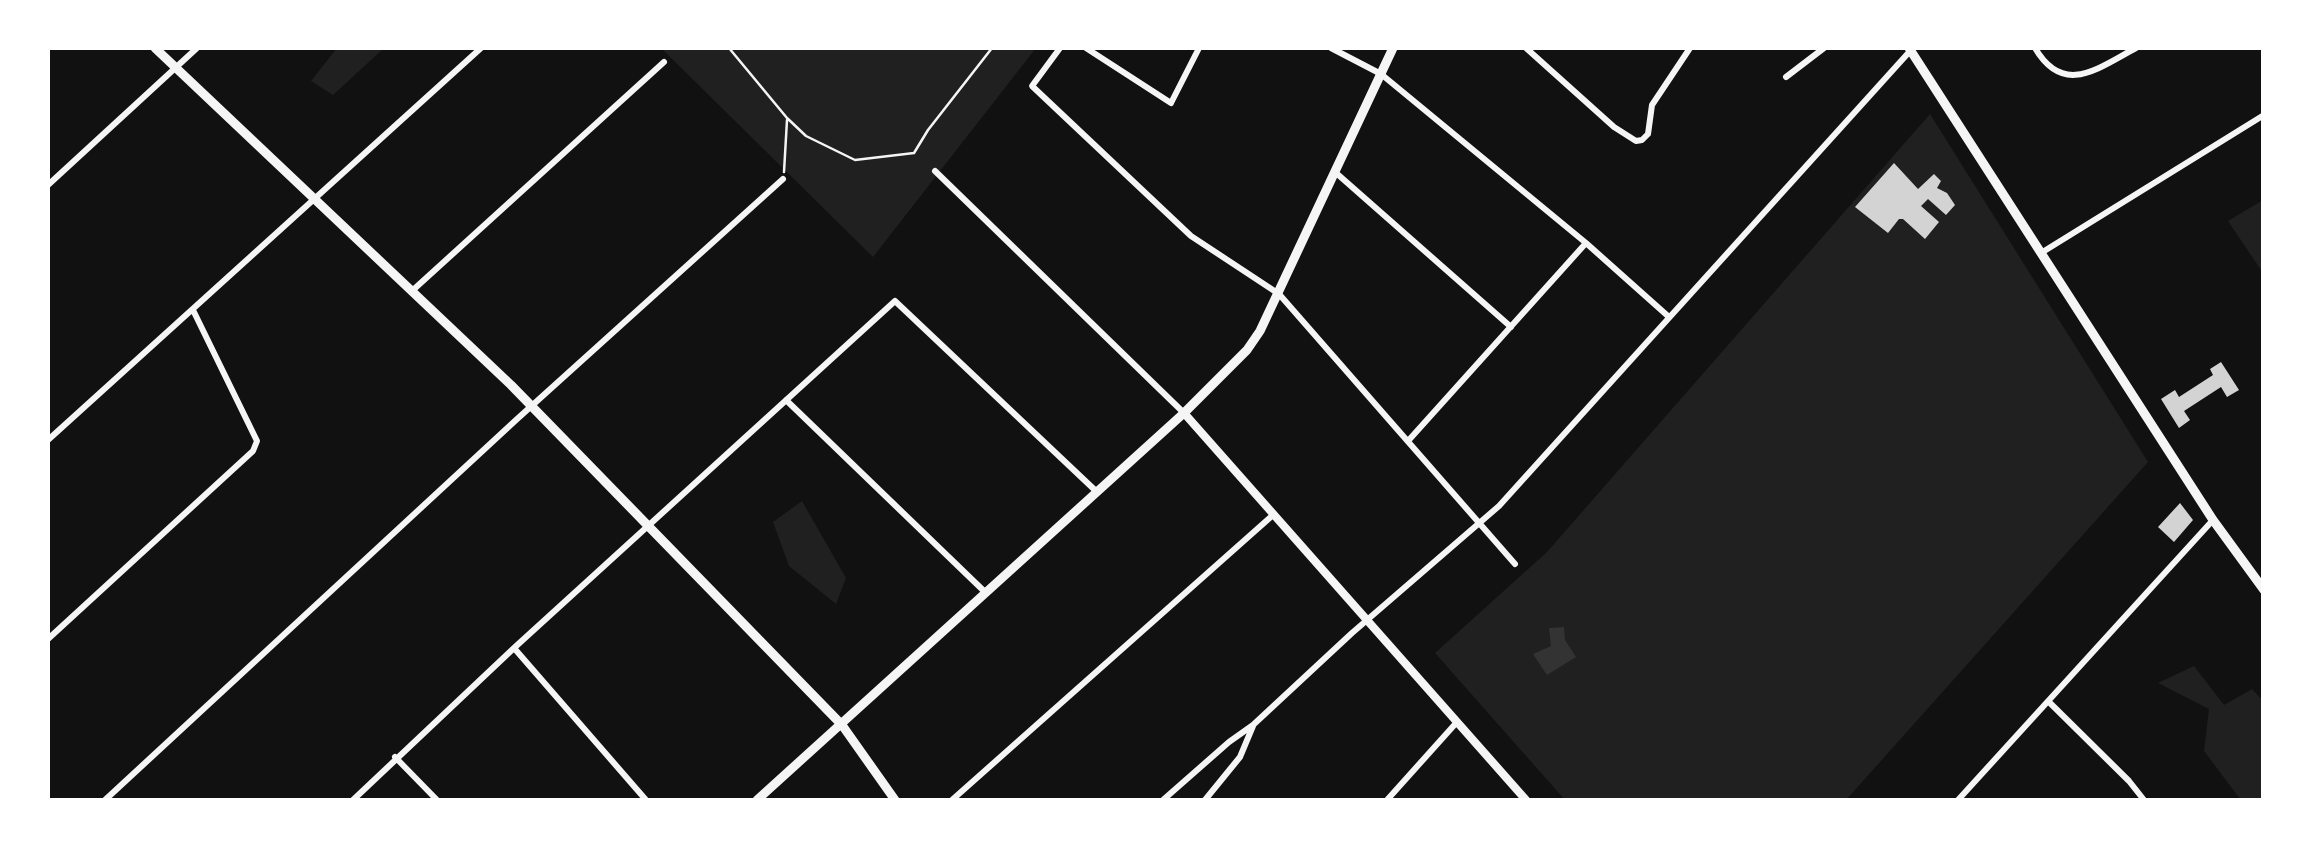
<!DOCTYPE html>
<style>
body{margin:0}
#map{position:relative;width:2311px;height:848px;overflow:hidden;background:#111;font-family:Rubik,sans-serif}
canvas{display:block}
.frame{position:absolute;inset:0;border:50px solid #fff;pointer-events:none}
</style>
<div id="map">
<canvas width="2311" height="848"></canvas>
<div class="frame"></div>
</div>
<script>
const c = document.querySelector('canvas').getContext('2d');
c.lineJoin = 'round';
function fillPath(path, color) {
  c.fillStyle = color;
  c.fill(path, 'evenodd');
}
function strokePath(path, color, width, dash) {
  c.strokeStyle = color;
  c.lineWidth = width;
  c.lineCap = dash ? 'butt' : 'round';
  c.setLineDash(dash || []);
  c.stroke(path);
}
fillPath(new Path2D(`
 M 337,48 L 384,48 L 333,95 L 311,81 Z
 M 661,48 L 1036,48 L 873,257 Z
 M 1930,114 L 2148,462 L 1846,800 L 1565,800 L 1435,653 L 1547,552 Z
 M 2263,200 L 2263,273 L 2228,221 Z
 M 802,501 L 846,578 L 836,604 L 789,566 L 773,522 Z
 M 2194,666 L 2224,705 L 2252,689 L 2263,701 L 2263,800 L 2240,799 L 2204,751 L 2209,709 L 2158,683 Z`), '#202020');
fillPath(new Path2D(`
 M 1564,627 L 1565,640 L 1576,657 L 1547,675 L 1533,654 L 1551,646 L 1549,628 Z`), '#333');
fillPath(new Path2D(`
 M 1894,163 L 1918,189 L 1934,174 L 1941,181 L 1937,188 L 1947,193 L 1955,205 L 1946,215 L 1928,199 L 1921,206 L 1939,222 L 1925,239 L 1903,219 L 1899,219 L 1888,233 L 1855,207 Z
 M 2221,362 L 2239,390 L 2227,397 L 2221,387 L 2184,411 L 2190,420 L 2179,428 L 2161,399 L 2175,390 L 2179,397 L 2213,375 L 2210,369 Z
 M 2180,503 L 2193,520 L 2174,542 L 2158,527 Z`), '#d3d3d3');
strokePath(new Path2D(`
 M 729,48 L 787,118 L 806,136 L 855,160 L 914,153 L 928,130 L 992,48
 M 784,172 L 787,120`), '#f5f5f5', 2.5);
strokePath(new Path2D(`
 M 1060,48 L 1032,86 L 1191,236 L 1279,294 L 1515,564
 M 1086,48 L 1171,103 L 1199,48
 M 1331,48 L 1381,74 L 1586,243 L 1669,317
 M 1526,48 L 1614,127 L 1636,141 L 1642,140 L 1648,134 L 1652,105 L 1690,48
 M 2035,48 C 2064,97 2098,68 2136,48
 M 1786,77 L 1824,48
 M 935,171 L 1184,413
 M 1335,172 L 1511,327
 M 48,185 L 197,48
 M 2041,253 L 2264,115
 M 413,290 L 664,62
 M 786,400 L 986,593
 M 48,440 L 481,48
 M 1408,441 L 1586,243
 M 48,639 L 253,451 L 257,441 L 193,310
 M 514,648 L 646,800
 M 2048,701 L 2129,781 L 2144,800
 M 395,757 L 437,800
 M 105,800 L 516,420 L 783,179
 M 353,800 L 514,648 L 895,301 L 1097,492
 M 952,800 L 1273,515
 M 1163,800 L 1229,742 L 1253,725 L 1352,633 L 1499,506 L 1911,50
 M 1205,800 L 1240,757 L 1253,726
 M 1387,800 L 1457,722
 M 1958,800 L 2213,520`), '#f5f5f5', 6);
strokePath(new Path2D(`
 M 1184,413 L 1526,800`), '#f5f5f5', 8);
strokePath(new Path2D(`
 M 155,48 L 511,385 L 842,725 L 895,800
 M 757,800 L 1184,413 L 1247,350 L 1260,331 L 1393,48`), '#f5f5f5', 9);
strokePath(new Path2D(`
 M 1909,48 L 2213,520 L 2264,590`), '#f5f5f5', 9);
</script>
